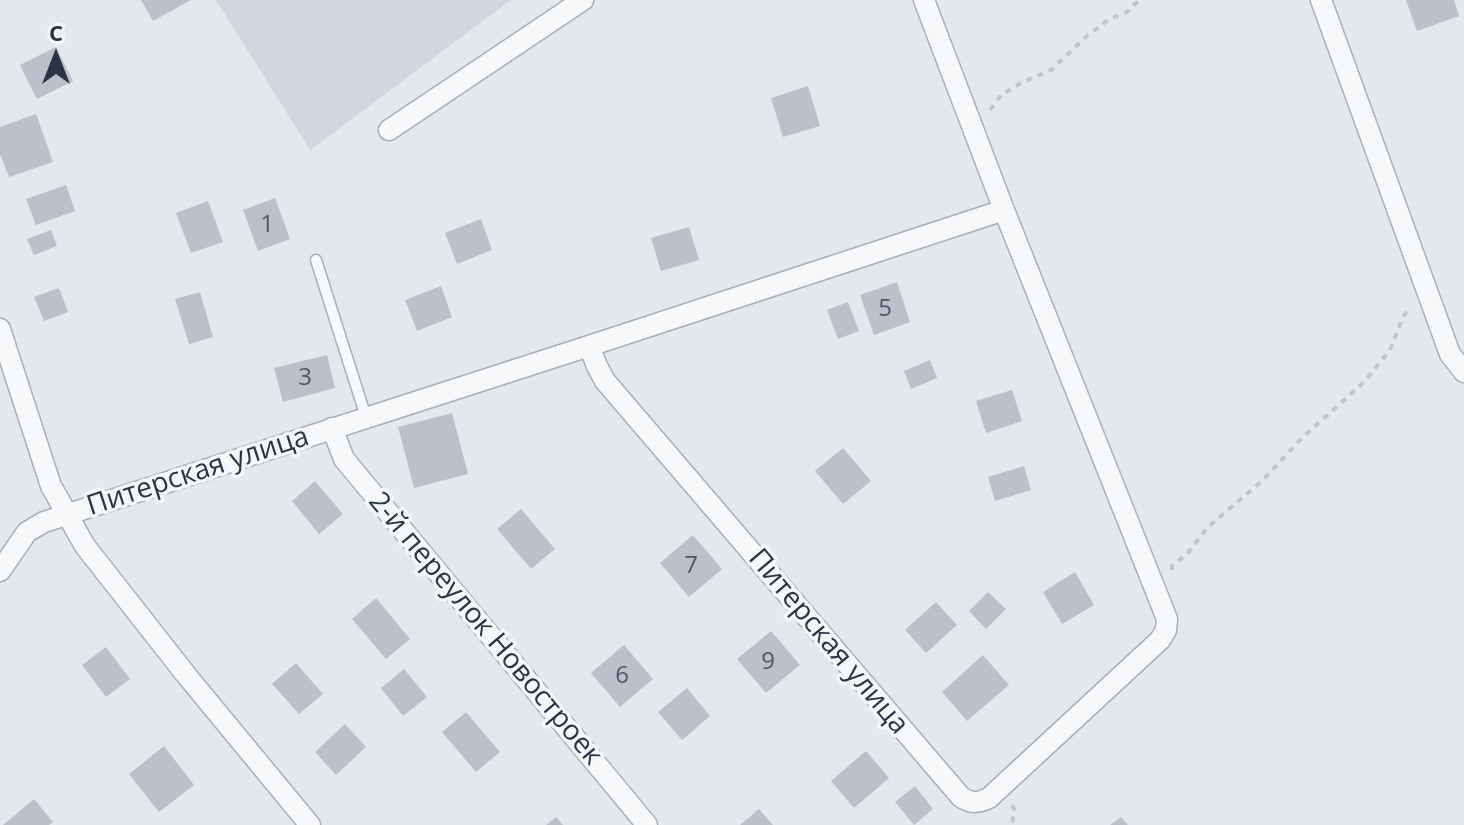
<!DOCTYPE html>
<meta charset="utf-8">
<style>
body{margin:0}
#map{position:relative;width:1464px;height:825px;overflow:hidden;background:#e4e7ec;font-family:"Open Sans",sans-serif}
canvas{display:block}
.north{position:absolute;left:16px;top:16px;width:80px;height:80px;-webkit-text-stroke:6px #f4f6f9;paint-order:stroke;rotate:0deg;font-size:22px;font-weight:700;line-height:32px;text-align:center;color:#2b3445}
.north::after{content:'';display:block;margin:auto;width:28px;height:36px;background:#2b3445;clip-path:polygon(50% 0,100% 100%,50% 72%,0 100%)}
</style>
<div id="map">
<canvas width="1464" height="825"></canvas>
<div class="north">С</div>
</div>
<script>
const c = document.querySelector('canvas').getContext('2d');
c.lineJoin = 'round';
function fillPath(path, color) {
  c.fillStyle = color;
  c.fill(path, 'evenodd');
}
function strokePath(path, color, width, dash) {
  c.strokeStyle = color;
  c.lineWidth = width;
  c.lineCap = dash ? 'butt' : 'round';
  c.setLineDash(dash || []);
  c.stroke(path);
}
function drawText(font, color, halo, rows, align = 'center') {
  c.font = font + ' "Open Sans",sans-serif';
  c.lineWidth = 7;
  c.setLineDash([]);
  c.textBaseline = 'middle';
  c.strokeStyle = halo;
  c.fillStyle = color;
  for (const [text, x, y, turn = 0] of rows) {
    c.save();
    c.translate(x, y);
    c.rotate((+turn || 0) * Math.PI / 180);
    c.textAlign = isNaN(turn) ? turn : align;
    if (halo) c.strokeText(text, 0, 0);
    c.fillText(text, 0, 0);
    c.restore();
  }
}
fillPath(new Path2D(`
 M 216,0 L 511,0 L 310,150 Z`), '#d2d6de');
fillPath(new Path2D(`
 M 141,0 L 191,0 L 153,21 Z
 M 1406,0 L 1454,0 L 1459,16 L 1417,31 Z
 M 56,47 L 73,81 L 37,99 L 20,65 Z
 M 808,86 L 820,126 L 783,137 L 771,98 Z
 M 36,114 L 53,162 L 9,177 L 0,154 L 0,127 Z
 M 66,185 L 75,211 L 36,225 L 26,199 Z
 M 275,198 L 290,239 L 258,251 L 243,210 Z
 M 208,201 L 223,242 L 191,253 L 176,213 Z
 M 481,219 L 492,250 L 457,264 L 445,233 Z
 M 689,227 L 699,260 L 661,271 L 651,238 Z
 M 51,230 L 57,246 L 34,255 L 27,239 Z
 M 897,282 L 910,322 L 874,335 L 860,295 Z
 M 441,286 L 452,317 L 417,331 L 405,300 Z
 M 59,288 L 68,312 L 44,321 L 34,297 Z
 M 200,292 L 213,337 L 189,344 L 175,299 Z
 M 848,302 L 859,331 L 838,339 L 827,310 Z
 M 327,355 L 335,388 L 283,402 L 274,368 Z
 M 930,360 L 937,378 L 911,389 L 904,371 Z
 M 1012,390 L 1022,421 L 986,433 L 976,401 Z
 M 452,413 L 468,474 L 414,488 L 398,427 Z
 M 843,448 L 871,481 L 843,504 L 815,471 Z
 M 1024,466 L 1031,490 L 995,501 L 988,477 Z
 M 315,481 L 343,514 L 319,534 L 292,501 Z
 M 521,509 L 555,549 L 531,569 L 497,529 Z
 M 693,535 L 722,569 L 689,597 L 660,563 Z
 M 1075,572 L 1094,605 L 1062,624 L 1043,592 Z
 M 988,592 L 1006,609 L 986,629 L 969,611 Z
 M 376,598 L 410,639 L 386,659 L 352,619 Z
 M 936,602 L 957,625 L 926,653 L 905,630 Z
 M 771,631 L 800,665 L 766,693 L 737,659 Z
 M 624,645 L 653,679 L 620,707 L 591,673 Z
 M 106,647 L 130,679 L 106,697 L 82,665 Z
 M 983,655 L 1009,685 L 967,721 L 942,692 Z
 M 296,663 L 323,694 L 299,714 L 272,684 Z
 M 404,669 L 427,697 L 403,716 L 381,688 Z
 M 687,688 L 710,716 L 682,740 L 658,712 Z
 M 466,712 L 500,752 L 476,772 L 442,732 Z
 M 345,724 L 366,747 L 336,775 L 315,752 Z
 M 164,746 L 194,785 L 159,812 L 129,774 Z
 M 866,751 L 889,778 L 854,808 L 831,781 Z
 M 915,786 L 933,809 L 914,825 L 895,802 Z
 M 34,799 L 53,822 L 49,825 L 3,825 Z
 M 759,809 L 773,825 L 740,825 Z
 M 556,817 L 563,825 L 546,825 Z
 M 1121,817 L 1128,825 L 1110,825 Z`), '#bbc0ca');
const service = new Path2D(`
 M 316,260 L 366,417`);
const minor = new Path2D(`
 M 1321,0 L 1450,354 L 1464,372
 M 389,130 L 583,0
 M 0,329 L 51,486 L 85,546 L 187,676 L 310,825
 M 589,346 L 597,366 L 605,381 L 961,797 C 972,804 978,803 989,798 L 1160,640 L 1166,630 L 1167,619 L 1004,210
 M 332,428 L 344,459 L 647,825
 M 0,571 L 27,532 L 44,522 L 589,346 L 1004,210 L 924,0`);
strokePath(service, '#a9aeb7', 13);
strokePath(minor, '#a9aeb7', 23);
strokePath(new Path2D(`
 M 990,110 L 1001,95 L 1021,83 L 1051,70 L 1087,36 L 1108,20 L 1127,12 L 1139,0
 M 1172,570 L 1172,566 L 1188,553 L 1207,528 L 1263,480 L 1299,441 L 1364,382 L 1390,350 L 1402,319 L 1410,306
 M 1012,805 L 1014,809 L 1012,825`), '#c2c5cb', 4, [6, 6]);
strokePath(service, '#f7f8fa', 10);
strokePath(minor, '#f7f8fa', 20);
drawText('24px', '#4f5766', null, [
 ["1",267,225],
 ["5",885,309],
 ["3",305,378],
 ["7",691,566],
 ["9",768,662],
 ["6",622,676]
]);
drawText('28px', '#2b3445', '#f4f6f9', [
 ["Питерская улица",198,472,-18],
 ["2-й переулок Новостроек",485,629,50],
 ["Питерская улица",828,642,50]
]);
</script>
